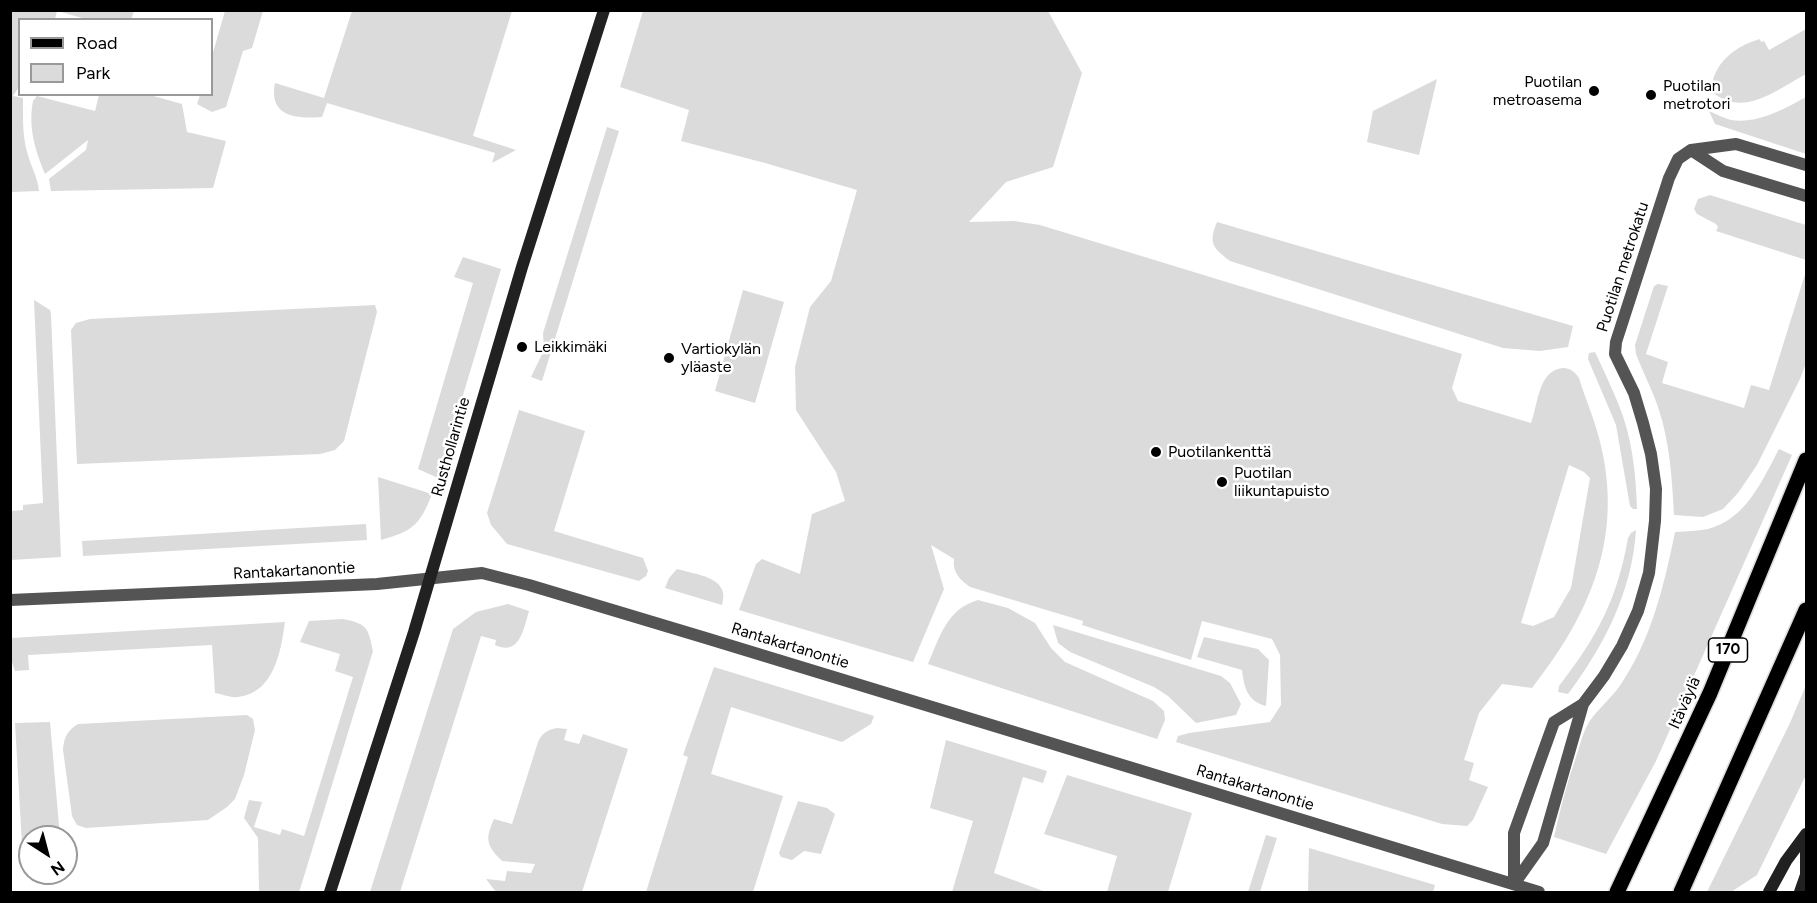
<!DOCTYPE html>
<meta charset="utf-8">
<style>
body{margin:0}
#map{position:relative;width:1817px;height:903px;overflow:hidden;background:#fff;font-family:Figtree,sans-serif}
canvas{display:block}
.frame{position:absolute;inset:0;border:12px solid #000;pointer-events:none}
.legend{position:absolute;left:18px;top:18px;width:195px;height:78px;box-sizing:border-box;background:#fff;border:2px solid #999;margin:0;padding:8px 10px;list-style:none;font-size:18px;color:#000}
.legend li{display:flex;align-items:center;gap:12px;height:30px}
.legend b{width:30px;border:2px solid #999}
.north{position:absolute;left:18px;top:825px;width:60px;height:60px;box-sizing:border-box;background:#fff;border:2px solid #999;border-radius:50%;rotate:144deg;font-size:16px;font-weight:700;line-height:24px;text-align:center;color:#000}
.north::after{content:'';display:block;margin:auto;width:21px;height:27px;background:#000;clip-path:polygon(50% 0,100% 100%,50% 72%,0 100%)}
</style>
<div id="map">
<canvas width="1817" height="903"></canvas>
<div class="frame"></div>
<ul class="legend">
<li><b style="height:8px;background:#000"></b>Road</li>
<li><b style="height:16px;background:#dbdbdb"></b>Park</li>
</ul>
<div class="north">N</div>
</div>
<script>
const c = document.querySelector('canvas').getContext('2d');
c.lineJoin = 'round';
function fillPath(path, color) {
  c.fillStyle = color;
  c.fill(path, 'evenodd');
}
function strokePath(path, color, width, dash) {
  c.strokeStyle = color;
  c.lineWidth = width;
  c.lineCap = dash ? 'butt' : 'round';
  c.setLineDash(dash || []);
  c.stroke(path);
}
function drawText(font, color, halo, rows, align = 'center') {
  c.font = font + ' Figtree,sans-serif';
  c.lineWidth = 5;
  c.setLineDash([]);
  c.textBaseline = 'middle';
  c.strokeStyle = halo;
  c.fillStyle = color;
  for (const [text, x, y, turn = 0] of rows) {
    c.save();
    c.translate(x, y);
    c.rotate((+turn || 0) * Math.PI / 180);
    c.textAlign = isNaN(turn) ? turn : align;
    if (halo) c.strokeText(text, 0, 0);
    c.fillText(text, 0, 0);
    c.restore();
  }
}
fillPath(new Path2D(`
 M 10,11 L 57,11 L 55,19 L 20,20 L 19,87 L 13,96 L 23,98 C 23,117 22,137 28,155 C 31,167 38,178 39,191 L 11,192 Z
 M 57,11 L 57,10 L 134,11 L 131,20 L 86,19 Z
 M 225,11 L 263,11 L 252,48 L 243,51 L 226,107 L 212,112 L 197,104 L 200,95 L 212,94 L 212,56 Z
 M 352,11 L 512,11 L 473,136 L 516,150 L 492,163 L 495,153 L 327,103 L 322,117 C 297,119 268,117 275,83 L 324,98 Z
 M 643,11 L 1048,11 L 1082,73 L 1053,167 L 1006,182 L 969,222 L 1014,221 L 1040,225 L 1462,354 L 1452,388 L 1458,401 L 1531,423 C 1538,405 1538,370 1563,368 C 1570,368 1575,372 1579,378 C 1585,398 1594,418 1599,438 C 1625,535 1591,613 1532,688 L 1502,684 L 1479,713 L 1464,760 L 1474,763 L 1469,780 L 1488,787 L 1473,820 L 1467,826 L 1442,824 L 1176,742 L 1178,736 L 1189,733 L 1270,722 L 1281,705 L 1280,655 L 1272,639 L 1202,621 L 1191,660 L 1082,625 L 1083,621 L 970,587 C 960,580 952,572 954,559 L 931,545 L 944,589 L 913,662 L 739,610 L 756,564 L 762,559 L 800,574 L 812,514 L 845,501 L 836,472 L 796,410 L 795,367 L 810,307 L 831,281 L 857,190 L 765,163 L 681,141 L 689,110 L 620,87 ZM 1569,465 L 1584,472 L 1590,478 L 1571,588 L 1554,617 L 1533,626 L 1521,623 Z
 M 1806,29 L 1806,74 C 1776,90 1743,119 1711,91 C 1713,63 1735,46 1760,39 L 1761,42 L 1764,41 L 1769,50 Z
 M 1437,79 L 1419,155 L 1367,142 L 1373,111 Z
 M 150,95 L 182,104 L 187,132 L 226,141 L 213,188 L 51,191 L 49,179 L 86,150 L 88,140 L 45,174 C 35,150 28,127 33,101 L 37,96 L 95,111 L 99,95 Z
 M 1806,97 L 1806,154 L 1715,124 L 1709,111 C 1716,114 1724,118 1731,120 C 1758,124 1784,109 1806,97 Z
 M 607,127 L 619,131 L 542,381 L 531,377 L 544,350 L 543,333 Z
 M 1710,195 L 1806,225 L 1806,260 L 1716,231 L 1718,227 L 1716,224 L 1697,214 L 1694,209 L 1698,199 Z
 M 1217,222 L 1573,326 L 1568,347 L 1540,351 L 1503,348 L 1230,261 C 1213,248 1208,243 1217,222 Z
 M 463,257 L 501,269 L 438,478 L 418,469 L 473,283 L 454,277 Z
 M 1806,271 L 1806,363 L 1800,379 L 1757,465 L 1738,493 L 1723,509 L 1703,517 L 1674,515 C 1672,479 1670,444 1659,410 C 1653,391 1643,373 1636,354 L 1635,345 L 1654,286 L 1658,284 L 1668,286 L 1646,354 L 1668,362 L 1662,383 L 1744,408 L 1751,385 L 1769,390 Z
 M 743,290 L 784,302 L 755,403 L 715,391 Z
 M 34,300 L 50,310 L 51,314 L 61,557 L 11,560 L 11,511 L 23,510 L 23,505 L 43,503 Z
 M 375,305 L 377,312 L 344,441 L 335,450 L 320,454 L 77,464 L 71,330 L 76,323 L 90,319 Z
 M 1595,352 C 1603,369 1611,386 1618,403 C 1632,436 1636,473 1637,509 L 1633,509 L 1630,506 L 1616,425 L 1588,359 L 1589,353 Z
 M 519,410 L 585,431 L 554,531 L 643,558 L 648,571 L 646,576 L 639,581 L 507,544 L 491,525 L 487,513 Z
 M 1779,449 L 1792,455 L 1656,761 L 1606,854 L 1554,837 C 1560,809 1567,783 1576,757 C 1580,745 1583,732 1589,722 C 1598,709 1610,699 1619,687 C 1651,641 1664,586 1675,532 C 1686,531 1697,531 1708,529 C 1746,519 1762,481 1779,449 Z
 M 378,477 L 432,494 C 420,525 413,531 381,540 Z
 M 366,524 L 367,540 L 83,556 L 82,541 Z
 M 1636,530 C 1632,592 1604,646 1568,694 L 1558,692 L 1559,686 C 1597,637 1617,600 1628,538 L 1631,533 Z
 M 677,569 C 697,575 731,577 722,605 L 665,588 L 669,578 Z
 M 978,600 L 1008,608 L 1035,623 L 1051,648 L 1065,662 L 1153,701 L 1164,711 L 1165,720 L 1157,739 L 928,664 C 940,636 947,609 978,600 Z
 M 508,604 L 529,611 C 524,627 520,657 495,645 L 496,640 L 481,636 L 400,892 L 370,892 L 453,629 L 476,612 Z
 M 343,619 C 368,624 368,628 373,651 L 301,886 L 299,892 L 259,892 L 258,838 L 244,818 L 249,800 L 262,802 L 254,827 L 280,835 L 282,829 L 304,836 L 353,677 L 335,671 L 340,654 L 300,642 L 309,621 Z
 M 285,622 C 281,651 274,693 238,697 C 231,698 222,694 215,693 L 212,645 L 28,655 L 29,670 L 15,671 L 11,659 L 11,638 Z
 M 1053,625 L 1221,676 L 1230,683 L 1241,704 L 1236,715 L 1196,723 L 1168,696 L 1154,687 L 1070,652 L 1058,643 Z
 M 1204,637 L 1258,649 L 1269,660 L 1266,706 C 1247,701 1244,687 1242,670 L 1197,657 Z
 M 714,667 L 874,716 L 871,724 L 842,742 L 731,707 L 711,774 L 783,796 L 753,892 L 646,892 L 688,757 L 683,755 Z
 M 1806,685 L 1806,775 L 1757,875 L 1731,892 L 1707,892 L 1790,723 Z
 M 247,715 L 253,719 L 255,730 L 244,775 L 235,799 L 227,807 L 208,820 L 86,828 L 77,825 L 72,816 L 63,750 C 64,737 67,731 78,724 Z
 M 50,722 L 60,837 L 30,837 L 30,862 L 23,862 L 15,723 Z
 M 557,728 L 567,729 L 564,740 L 579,744 L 583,734 L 628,749 L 582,892 L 496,892 L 486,879 L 505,881 L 507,871 L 531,873 L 535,864 L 502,861 C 486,845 485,839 494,819 L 512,824 L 538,742 C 542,733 547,730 557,728 Z
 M 946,740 L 1047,771 L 1043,783 L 1023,777 L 994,873 L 1046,892 L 952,892 L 973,821 L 930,808 Z
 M 1067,775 L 1192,813 L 1168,892 L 1107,892 L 1117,856 L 1044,834 Z
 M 798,801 L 827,808 L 835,814 L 821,854 L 804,851 L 792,860 L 781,857 L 779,853 Z
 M 1266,835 L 1277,838 L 1260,892 L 1248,892 Z
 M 1309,848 L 1435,885 L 1433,892 L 1308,892 Z`), '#dbdbdb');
const primary = new Path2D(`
 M 1617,892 L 1710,693 L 1806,460
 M 1681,892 L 1806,610`);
strokePath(primary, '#dbdbdb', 18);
strokePath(new Path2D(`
 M 1691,150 L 1723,171 L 1806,196
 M 10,600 L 377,584 L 482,573 L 529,585 L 709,639 L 1539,892
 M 1514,884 L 1514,833 L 1554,722 L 1583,704 L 1604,676 L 1622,646 L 1638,611 L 1649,573 L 1655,521 L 1656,489 L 1651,454 L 1643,423 L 1634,393 L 1615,354 L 1616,342 L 1669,178 L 1678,159 L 1691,150 L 1736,144 L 1806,165
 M 1514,884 L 1543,843 L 1583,704`), '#545454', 12);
strokePath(new Path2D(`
 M 330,892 L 414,632 L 522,267 L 604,10
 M 1769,892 L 1786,861 L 1806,834
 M 1800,892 L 1806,875 L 1806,834`), '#212121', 12);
strokePath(primary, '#000', 15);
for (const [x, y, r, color] of [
 [1594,91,6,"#000"],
 [1651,95,6,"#000"],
 [522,347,6,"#000"],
 [669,358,6,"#000"],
 [1156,452,6,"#000"],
 [1222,482,6,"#000"]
]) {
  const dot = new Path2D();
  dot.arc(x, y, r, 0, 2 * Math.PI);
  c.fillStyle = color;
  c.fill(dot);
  strokePath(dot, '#fff', 2);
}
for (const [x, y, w] of [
 [1728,650,39]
]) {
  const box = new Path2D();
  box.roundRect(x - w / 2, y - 12, w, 24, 4.5);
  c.fillStyle = '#fff';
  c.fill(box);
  strokePath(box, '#000', 1.5);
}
drawText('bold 15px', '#000', null, [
 ["170",1728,650]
]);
drawText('16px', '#000', '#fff', [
 ["Puotilan",1582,82,"right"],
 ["metroasema",1582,100,"right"],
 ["Puotilan",1663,86],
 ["metrotori",1663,104],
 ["Leikkimäki",534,347],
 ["Vartiokylän",681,349],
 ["yläaste",681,367],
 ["Puotilankenttä",1168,452],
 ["Puotilan",1234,473],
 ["liikuntapuisto",1234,491]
], 'left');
drawText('16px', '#000', '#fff', [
 ["Puotilan metrokatu",1623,267,-72],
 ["Rusthollarintie",451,447,-74],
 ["Rantakartanontie",294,571,-3],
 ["Rantakartanontie",790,646,17],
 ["Itäväylä",1685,703,-66],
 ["Rantakartanontie",1255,788,17]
]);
</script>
